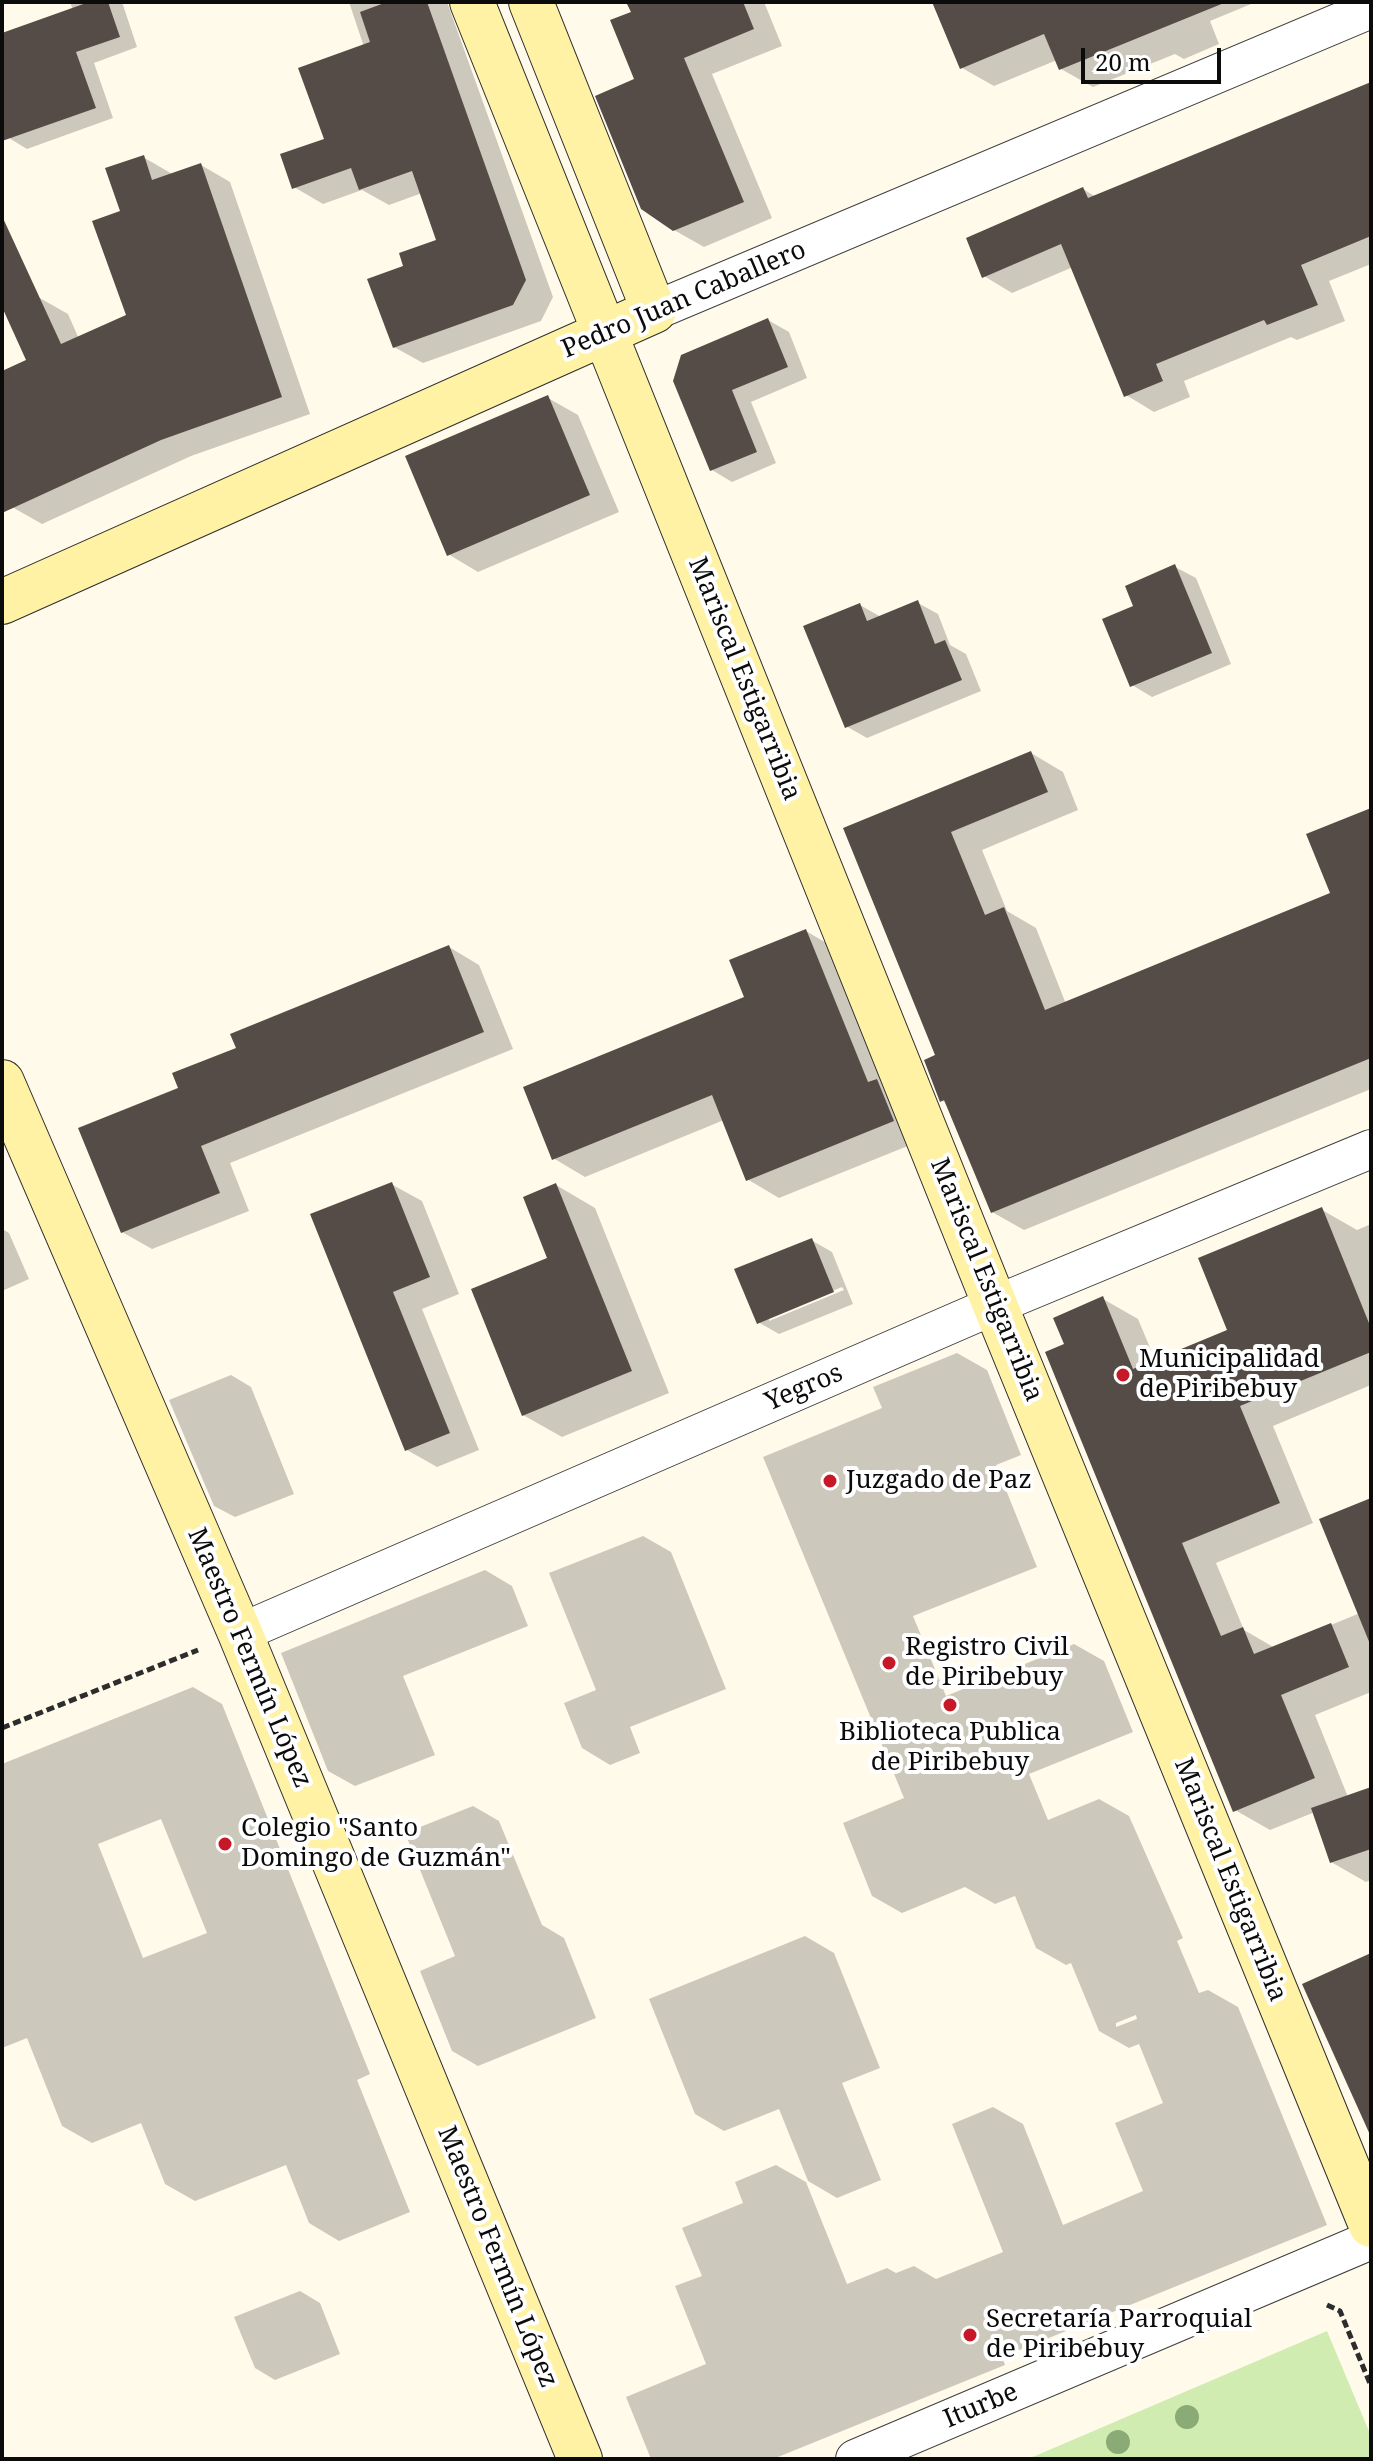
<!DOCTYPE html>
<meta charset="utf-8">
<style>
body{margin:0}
#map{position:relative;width:1373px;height:2461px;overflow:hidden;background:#fffaea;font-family:"Noto Serif",serif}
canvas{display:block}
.frame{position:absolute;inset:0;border:4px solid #0b0b0b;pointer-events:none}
.scale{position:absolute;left:1081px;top:48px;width:140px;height:36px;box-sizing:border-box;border:4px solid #0b0b0b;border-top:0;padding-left:10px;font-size:24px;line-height:28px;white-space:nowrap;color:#0b0b0b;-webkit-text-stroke:6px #fff;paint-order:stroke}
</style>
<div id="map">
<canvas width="1373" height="2461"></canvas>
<div class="frame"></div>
<div class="scale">20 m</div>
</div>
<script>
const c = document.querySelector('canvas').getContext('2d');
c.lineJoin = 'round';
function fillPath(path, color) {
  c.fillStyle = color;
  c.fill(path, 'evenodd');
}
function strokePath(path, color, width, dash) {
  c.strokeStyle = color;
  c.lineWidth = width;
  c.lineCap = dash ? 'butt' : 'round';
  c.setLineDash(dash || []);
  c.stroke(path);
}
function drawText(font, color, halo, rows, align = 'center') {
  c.font = font + ' "Noto Serif",serif';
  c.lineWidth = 8;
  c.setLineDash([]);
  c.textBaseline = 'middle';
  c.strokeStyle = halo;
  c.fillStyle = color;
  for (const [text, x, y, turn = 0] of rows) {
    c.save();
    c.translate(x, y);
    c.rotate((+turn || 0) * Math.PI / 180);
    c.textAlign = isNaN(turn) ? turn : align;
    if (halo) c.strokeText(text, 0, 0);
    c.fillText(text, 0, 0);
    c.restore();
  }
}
fillPath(new Path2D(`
 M 1327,2331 L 1371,2436 L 1371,2459 L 1028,2459 Z`), '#d1ecb0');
fillPath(new Path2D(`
 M 70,2 L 122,2 L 137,47 L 94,63 L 113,118 L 27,149 L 9,138 L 2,119 L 2,35 L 73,10 Z
 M 349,2 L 447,2 L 553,297 L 541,321 L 423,363 L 394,347 L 406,268 L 439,241 L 422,193 L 389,205 L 362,190 L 323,204 L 294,187 L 327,140 L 364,47 Z
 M 629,2 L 764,2 L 782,46 L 712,74 L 772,218 L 704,247 L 674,230 L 636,80 L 633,13 Z
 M 934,2 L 1256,2 L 1210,21 L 1219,44 L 1184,59 L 1175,54 L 1093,87 L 1061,69 L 1057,60 L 994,86 L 962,68 Z
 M 1371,84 L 1371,264 L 1329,281 L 1345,321 L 1297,340 L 1291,337 L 1184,381 L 1190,397 L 1154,412 L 1126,395 L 1073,267 L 1012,293 L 984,276 L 1083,189 L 1096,197 Z
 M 143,157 L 174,175 L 201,165 L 230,182 L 310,414 L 191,456 L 42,524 L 12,507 L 2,485 L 2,374 L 29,361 L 38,297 L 68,314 L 79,339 L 129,316 L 123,213 Z
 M 768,320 L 789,332 L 807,378 L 751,402 L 776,463 L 732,482 L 712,470 L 675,381 Z
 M 548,398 L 578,415 L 619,512 L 478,572 L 448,554 Z
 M 1175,567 L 1196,578 L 1231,664 L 1152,697 L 1132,685 L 1136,607 Z
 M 918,603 L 938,614 L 950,645 L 966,654 L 981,691 L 867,738 L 846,726 L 860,605 L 881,617 Z
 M 1031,753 L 1063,772 L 1078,810 L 982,850 L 1007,911 L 1036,928 L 1066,1004 L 1333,894 L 1371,810 L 1371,1089 L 1024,1230 L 992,1212 L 948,1103 L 942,1101 L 938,1056 L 846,829 Z
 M 806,931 L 838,950 L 925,1139 L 779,1198 L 747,1179 L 724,1120 L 585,1177 L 553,1158 L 747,998 Z
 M 449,947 L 479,965 L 513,1049 L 230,1163 L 249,1211 L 152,1249 L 122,1232 L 181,1089 L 238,1049 Z
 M 391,1184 L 422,1201 L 459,1294 L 422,1309 L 479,1450 L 437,1467 L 407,1450 L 312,1216 Z
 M 556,1185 L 595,1208 L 669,1393 L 562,1437 L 523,1415 L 550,1259 Z
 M 1322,1210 L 1357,1230 L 1371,1224 L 1371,1385 L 1273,1426 L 1313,1523 L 1216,1563 L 1244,1630 L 1275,1648 L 1360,1613 L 1371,1500 L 1371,1692 L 1315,1715 L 1348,1797 L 1371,1789 L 1371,1880 L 1366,1882 L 1331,1862 L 1315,1812 L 1270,1830 L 1235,1810 L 1066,1345 L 1103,1299 L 1138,1319 L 1156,1362 L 1230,1332 Z
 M 2,1229 L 9,1233 L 29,1279 L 2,1291 Z
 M 811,1240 L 832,1252 L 853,1304 L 779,1334 L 758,1322 ZM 842,1287 L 844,1290 L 769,1321 L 769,1317 Z
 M 957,1353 L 987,1370 L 1021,1455 L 996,1465 L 1037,1567 L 913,1616 L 946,1696 L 1074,1644 L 1104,1661 L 1133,1732 L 1029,1774 L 1048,1820 L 1099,1799 L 1129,1816 L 1183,1938 L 1177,1941 L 1199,1993 L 1208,1990 L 1238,2007 L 1327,2225 L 1002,2357 L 1005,2365 L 773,2459 L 651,2459 L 626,2397 L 706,2364 L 675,2286 L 702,2276 L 682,2228 L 743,2203 L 735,2182 L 776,2165 L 806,2182 L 847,2284 L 887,2268 L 896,2273 L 914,2266 L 936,2279 L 1003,2252 L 952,2124 L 993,2107 L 1023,2124 L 1063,2225 L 1143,2191 L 1115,2123 L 1163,2103 L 1139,2044 L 1129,2048 L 1099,2031 L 1071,1963 L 1066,1965 L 1036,1948 L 1015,1896 L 995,1904 L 965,1887 L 902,1913 L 872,1896 L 843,1823 L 904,1798 L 763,1457 L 882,1408 L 873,1387 ZM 1136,2015 L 1137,2019 L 1116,2027 L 1116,2023 Z
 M 231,1375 L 251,1387 L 294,1494 L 235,1517 L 214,1506 L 169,1400 Z
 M 643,1536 L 671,1552 L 726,1689 L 630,1727 L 640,1753 L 610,1765 L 582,1748 L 564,1703 L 596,1690 L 549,1573 Z
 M 485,1570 L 512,1586 L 528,1626 L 403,1676 L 435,1755 L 355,1786 L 328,1771 L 281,1653 Z
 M 193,1687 L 222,1704 L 370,2074 L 357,2080 L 410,2212 L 339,2241 L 309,2223 L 286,2165 L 195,2201 L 165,2184 L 141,2123 L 92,2143 L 62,2126 L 27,2038 L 2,2048 L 2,1764 ZM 161,1819 L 207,1933 L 143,1958 L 98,1844 Z
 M 473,1806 L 499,1821 L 542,1925 L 564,1938 L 596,2018 L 478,2066 L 452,2051 L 420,1971 L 455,1956 L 405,1833 Z
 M 805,1936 L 834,1953 L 880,2068 L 842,2083 L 881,2180 L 837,2198 L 808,2181 L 779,2109 L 724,2131 L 695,2114 L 649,1999 Z
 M 300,2291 L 320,2303 L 340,2354 L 275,2380 L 255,2368 L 234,2317 Z`), '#0003');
fillPath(new Path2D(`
 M 89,2 L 108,2 L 120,37 L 76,52 L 96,108 L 2,141 L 2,33 Z
 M 387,2 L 427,2 L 526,280 L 513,305 L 393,348 L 367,279 L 403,266 L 399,253 L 436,240 L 412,171 L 359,190 L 351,168 L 292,189 L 280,154 L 324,139 L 298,68 L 370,42 L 360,12 Z
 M 626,2 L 743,2 L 754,29 L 684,58 L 744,202 L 673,231 L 641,209 L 595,96 L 634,79 L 610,20 L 631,12 Z
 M 932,2 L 1223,2 L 1224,3 L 1059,70 L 1044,34 L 960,69 Z
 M 1371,82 L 1371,236 L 1301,265 L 1318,305 L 1267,325 L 1264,320 L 1156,364 L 1163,381 L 1124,397 L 1061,244 L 982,278 L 966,238 L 1083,187 L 1088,198 Z
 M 144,155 L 152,180 L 201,163 L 282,397 L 161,440 L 2,513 L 2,371 L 26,360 L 2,307 L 2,216 L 61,344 L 126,315 L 92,221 L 120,211 L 105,168 Z
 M 768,318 L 788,367 L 732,390 L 757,452 L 710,471 L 673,381 L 681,355 Z
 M 548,395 L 590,495 L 447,556 L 405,456 Z
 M 1175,564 L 1212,653 L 1130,687 L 1102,619 L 1133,606 L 1125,586 Z
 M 918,600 L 935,644 L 945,640 L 962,680 L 845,728 L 803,626 L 860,603 L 867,621 Z
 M 1031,751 L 1048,792 L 951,832 L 985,915 L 1004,907 L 1045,1010 L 1330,893 L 1306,834 L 1371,808 L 1371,1058 L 991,1213 L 944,1100 L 940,1102 L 924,1060 L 935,1055 L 843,828 Z
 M 806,929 L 868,1082 L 877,1079 L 894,1121 L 746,1181 L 712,1095 L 552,1160 L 523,1087 L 744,997 L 729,960 Z
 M 449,945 L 484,1032 L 201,1146 L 220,1193 L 121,1233 L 78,1128 L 178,1088 L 172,1073 L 236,1048 L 230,1034 Z
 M 392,1182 L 430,1277 L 393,1292 L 450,1433 L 405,1451 L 310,1214 Z
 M 556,1183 L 632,1371 L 522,1416 L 471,1289 L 547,1258 L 523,1197 Z
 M 1322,1207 L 1371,1328 L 1371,1352 L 1240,1406 L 1280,1503 L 1182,1543 L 1221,1636 L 1243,1627 L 1254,1654 L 1331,1623 L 1349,1667 L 1281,1695 L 1315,1778 L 1233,1812 L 1045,1352 L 1064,1344 L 1053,1318 L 1103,1296 L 1133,1369 L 1227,1330 L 1198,1258 Z
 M 812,1238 L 834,1292 L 757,1324 L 734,1269 Z
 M 1371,1498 L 1371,1643 L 1370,1644 L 1319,1519 Z
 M 1371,1787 L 1371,1849 L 1330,1863 L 1311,1808 Z
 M 1371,1953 L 1371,2137 L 1302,1984 Z`), '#554c47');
const street = new Path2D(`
 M 654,311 L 1371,9
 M 240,1633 L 995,1305 L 1371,1149
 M 855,2459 L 1371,2240`);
const secondary = new Path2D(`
 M 472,2 L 995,1305 L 1371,2225
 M 2,602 L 654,311 L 531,2
 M 2,1082 L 240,1633 L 580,2459`);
strokePath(street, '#3e3e3e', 40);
strokePath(secondary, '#2d2d2d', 46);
strokePath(new Path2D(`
 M 2,1728 L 198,1650
 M 1327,2305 L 1340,2311 L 1371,2386`), '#2d2d2d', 5, [8, 4]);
strokePath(street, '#fff', 38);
strokePath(secondary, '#fff2a5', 44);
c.fillStyle = '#8aaa76';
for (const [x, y] of [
 [1187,2417],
 [1118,2442]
]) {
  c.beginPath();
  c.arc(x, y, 12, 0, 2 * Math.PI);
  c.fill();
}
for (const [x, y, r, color] of [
 [1123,1375,8,"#c61826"],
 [830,1481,8,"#c61826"],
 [889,1663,8,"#c61826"],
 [950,1705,8,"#c61826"],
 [225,1844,8,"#c61826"],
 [970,2335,8,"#c61826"]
]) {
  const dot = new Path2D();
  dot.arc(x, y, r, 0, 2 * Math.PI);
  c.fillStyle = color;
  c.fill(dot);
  strokePath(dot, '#fff', 3);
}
drawText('26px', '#0b0b0b', '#fff', [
 ["Pedro Juan Caballero",684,300,-23],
 ["Mariscal Estigarribia",744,679,68],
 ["Mariscal Estigarribia",986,1280,68],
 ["Yegros",804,1388,-23],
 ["Maestro Fermín López",249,1658,67],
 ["Mariscal Estigarribia",1230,1880,68],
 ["Maestro Fermín López",497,2257,68],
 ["Iturbe",981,2406,-23]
]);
drawText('26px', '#0b0b0b', '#fff', [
 ["Municipalidad",1139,1360],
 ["de Piribebuy",1139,1390],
 ["Juzgado de Paz",846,1481],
 ["Registro Civil",905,1648],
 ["de Piribebuy",905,1678],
 ["Biblioteca Publica",950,1733,"center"],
 ["de Piribebuy",950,1763,"center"],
 ["Colegio \"Santo",241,1829],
 ["Domingo de Guzmán\"",241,1859],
 ["Secretaría Parroquial",986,2320],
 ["de Piribebuy",986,2350]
], 'left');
</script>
